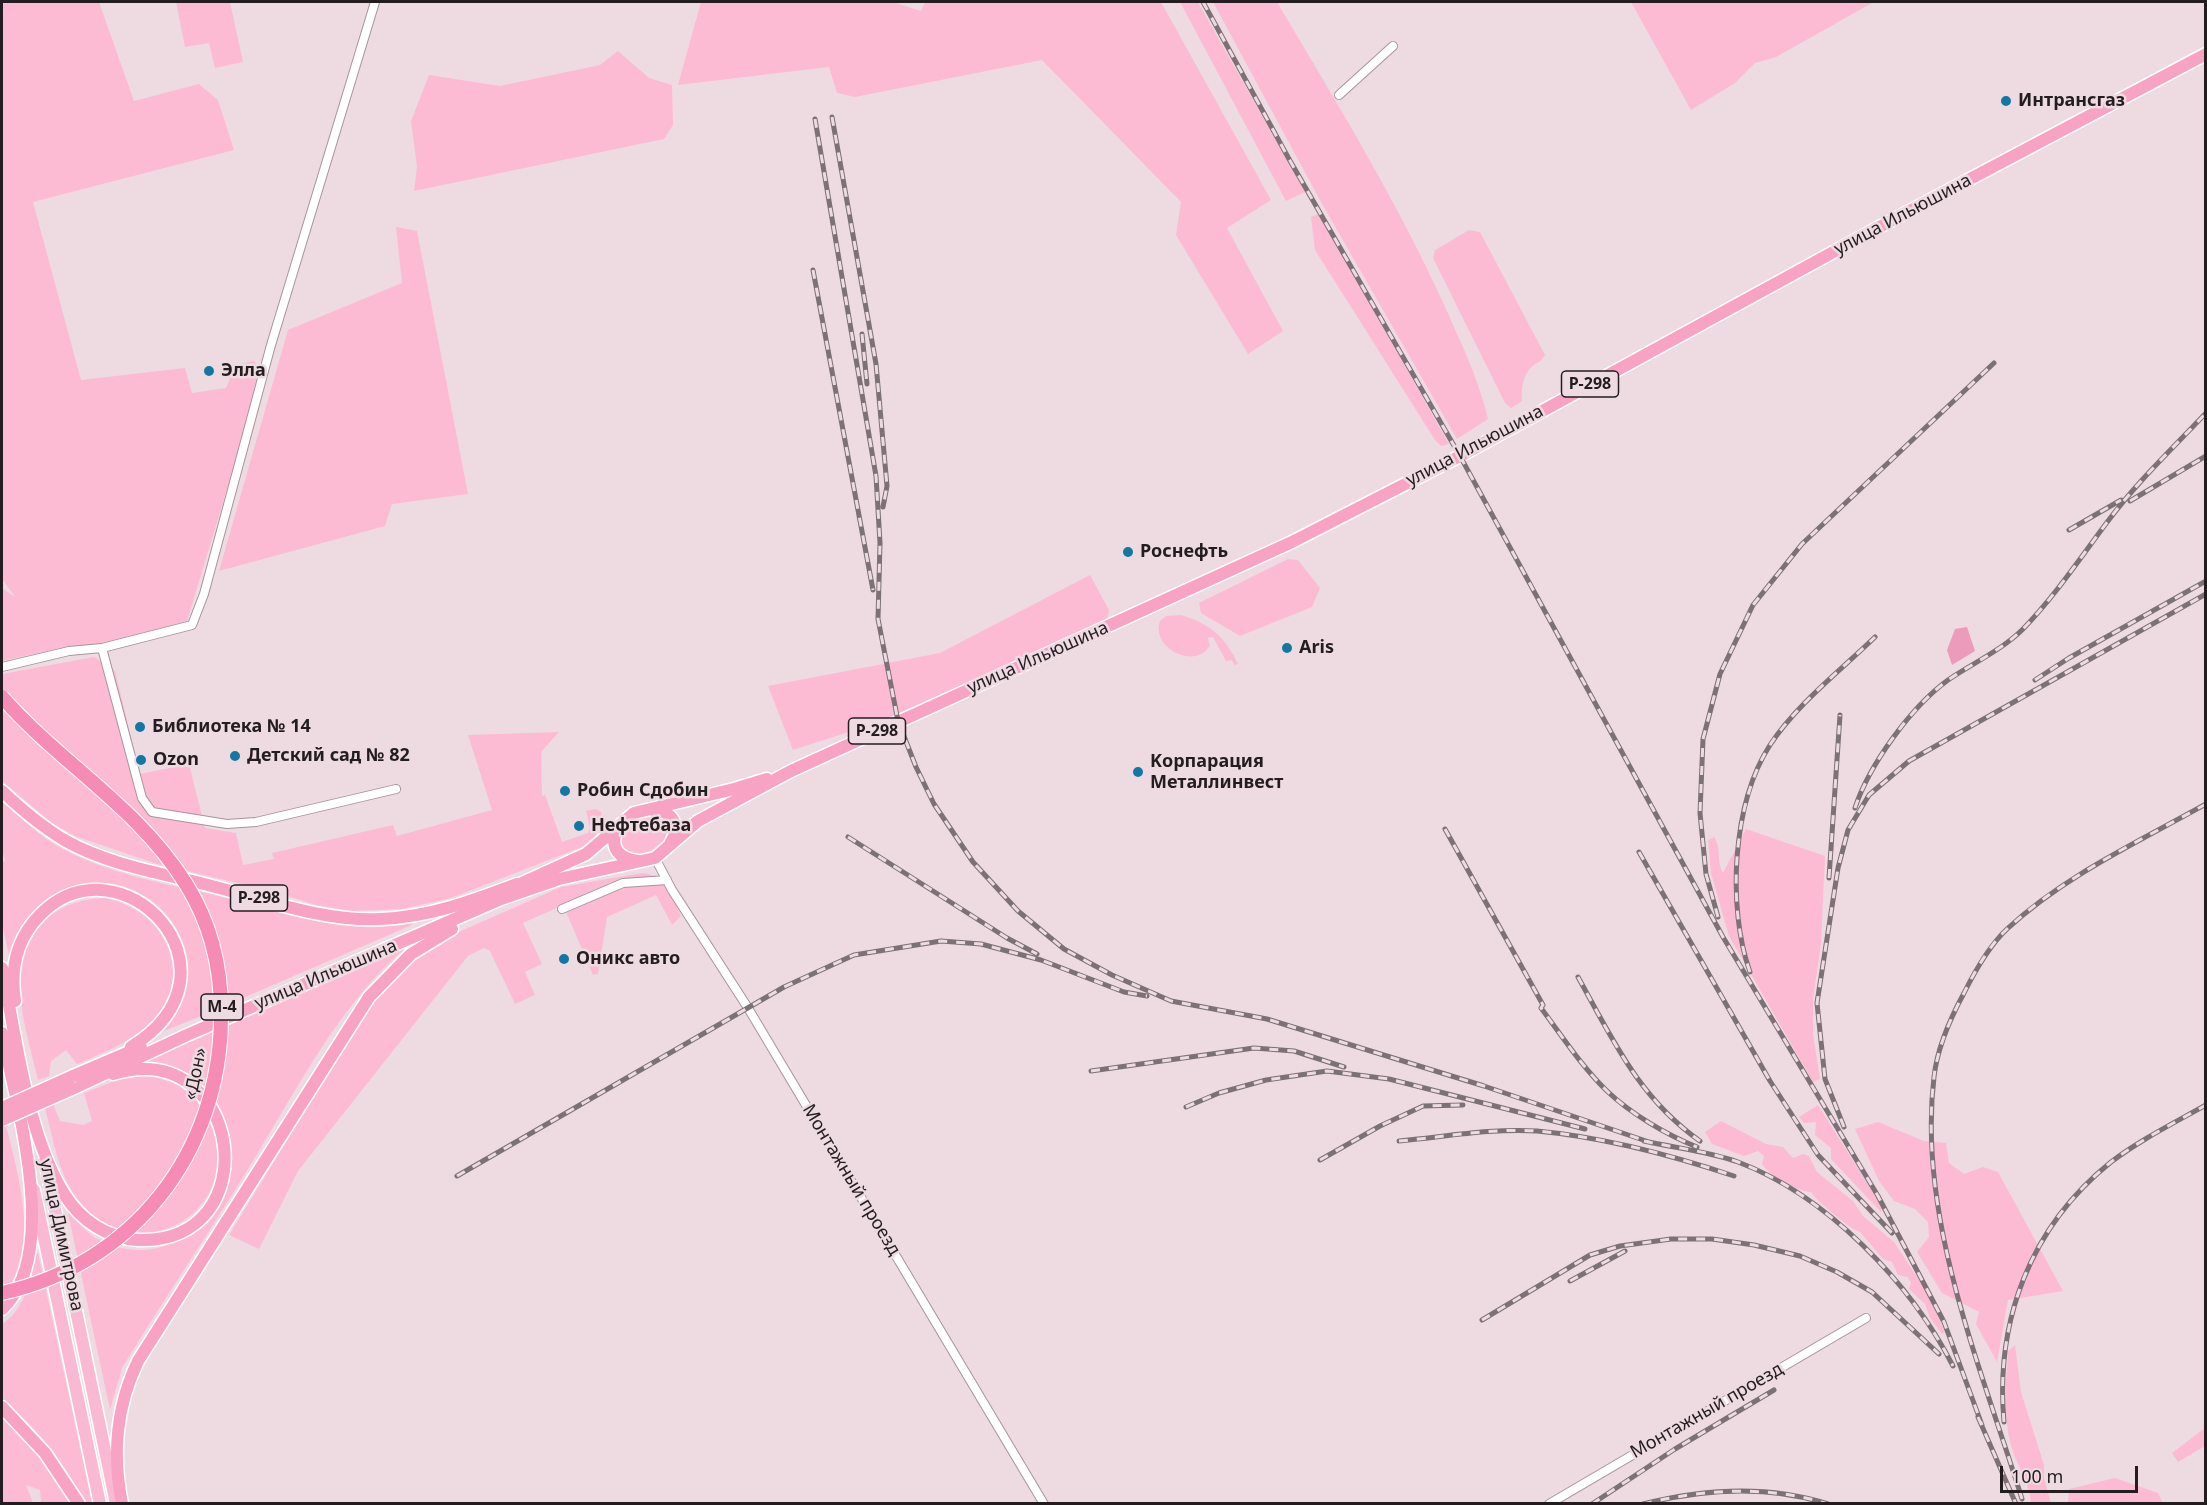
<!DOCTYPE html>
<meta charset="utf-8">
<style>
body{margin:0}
#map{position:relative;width:2207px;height:1505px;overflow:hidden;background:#eddbe1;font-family:"Noto Sans",sans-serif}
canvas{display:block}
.frame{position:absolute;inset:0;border:3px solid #241d20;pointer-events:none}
.scale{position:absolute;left:2000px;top:1466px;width:138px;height:27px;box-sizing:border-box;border:3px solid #241d20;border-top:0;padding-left:8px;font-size:18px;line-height:21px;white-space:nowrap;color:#241d20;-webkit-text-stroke:4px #eddbe1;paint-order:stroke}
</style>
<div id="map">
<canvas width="2207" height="1505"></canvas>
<div class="frame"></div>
<div class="scale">100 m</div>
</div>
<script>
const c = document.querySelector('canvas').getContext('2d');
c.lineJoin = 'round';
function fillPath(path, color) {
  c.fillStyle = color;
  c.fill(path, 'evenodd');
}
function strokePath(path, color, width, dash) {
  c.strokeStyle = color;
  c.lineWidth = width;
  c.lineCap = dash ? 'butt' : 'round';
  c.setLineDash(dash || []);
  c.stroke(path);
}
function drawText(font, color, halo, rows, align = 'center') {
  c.font = font + ' "Noto Sans",sans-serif';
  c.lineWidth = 5;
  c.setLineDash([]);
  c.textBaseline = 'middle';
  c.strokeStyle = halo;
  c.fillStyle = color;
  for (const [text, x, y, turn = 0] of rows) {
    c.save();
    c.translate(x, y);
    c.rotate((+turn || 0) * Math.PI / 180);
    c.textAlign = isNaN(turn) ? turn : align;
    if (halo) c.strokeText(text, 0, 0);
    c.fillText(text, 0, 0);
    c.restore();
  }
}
fillPath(new Path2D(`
 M 2,2 L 99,2 L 134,101 L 199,84 L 218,100 L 234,150 L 33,202 L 81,380 L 185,368 L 192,393 L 226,388 L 236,365 L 254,361 L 259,369 L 238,453 L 187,621 L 109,643 L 56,649 L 2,661 L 2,588 L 15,597 L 2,579 Z
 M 176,2 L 230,2 L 243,62 L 215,68 L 209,43 L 185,47 Z
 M 701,2 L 893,2 L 921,11 L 925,2 L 1161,2 L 1271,200 L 1227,228 L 1283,331 L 1248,354 L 1176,235 L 1181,202 L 1042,60 L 855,97 L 837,93 L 829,67 L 678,85 Z
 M 1180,2 L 1198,2 L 1305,192 L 1286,201 Z
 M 1213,2 L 1277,2 C 1336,102 1398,202 1446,309 C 1462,345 1479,380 1488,419 L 1457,439 L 1321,202 Z
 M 1631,2 L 1874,2 L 1776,57 L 1755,63 L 1735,83 L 1691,110 Z
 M 618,51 L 649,78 L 672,85 L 673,125 L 664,139 L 414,191 L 417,167 L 411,121 L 429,75 L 500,86 L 600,65 Z
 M 1318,214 L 1328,229 L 1449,444 L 1441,446 L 1435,440 L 1315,250 L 1311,217 Z
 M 396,227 L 417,231 L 468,494 L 392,504 L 385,526 L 219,571 L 288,330 L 402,283 Z
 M 1469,230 L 1480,232 L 1545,355 C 1542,361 1540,361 1534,365 C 1523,373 1521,388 1522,401 L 1511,408 L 1505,403 L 1433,258 L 1435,250 Z
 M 1288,559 L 1298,560 L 1320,588 L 1312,607 L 1240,636 L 1201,613 L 1199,603 L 1203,601 Z
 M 1090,575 L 1109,610 L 1107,621 L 876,723 L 793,750 L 768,686 L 940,653 Z
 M 1181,615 C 1211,624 1225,637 1238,664 L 1234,665 L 1232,660 L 1226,661 L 1213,637 L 1208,638 L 1210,645 C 1196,671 1150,648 1160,621 L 1166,616 Z
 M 94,657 L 115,671 L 140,774 L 189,764 L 205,828 L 236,833 L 243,865 L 274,859 L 272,853 L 393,825 L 397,836 L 492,810 L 468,735 L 559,732 L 541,752 L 542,796 L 545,795 L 562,842 L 588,833 L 590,828 L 586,811 L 596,809 L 601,812 L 603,826 L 587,845 L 451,898 L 402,909 L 352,911 L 316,905 L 271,891 L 157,864 L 75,836 L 52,823 L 2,781 L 2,674 Z
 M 2,800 C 18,815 35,832 54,844 C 102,872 156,882 210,894 C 276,909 342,938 412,923 L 412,925 L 236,1001 L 233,1009 L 209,1013 L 164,1031 C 235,948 134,841 46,900 C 34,909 24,921 17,935 C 14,942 13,951 9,955 L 2,924 L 2,862 L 5,861 L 2,849 Z
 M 650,817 C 695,819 647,874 620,847 C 621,829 633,820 650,817 Z
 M 1746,829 L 1825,856 L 1821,944 L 1813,999 L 1813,1034 L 1820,1079 L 1813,1082 L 1729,936 L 1711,873 L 1708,840 L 1714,837 C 1722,848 1716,861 1723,873 Z
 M 642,873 C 666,875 672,897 681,916 L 672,925 L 656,895 L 607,917 L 598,974 L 593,975 L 563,905 L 523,923 L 542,964 L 525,972 L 535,995 L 515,1004 L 490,951 L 484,948 L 468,956 L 298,1171 L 259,1249 L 229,1235 L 363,1016 L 384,989 L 407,966 L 431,947 L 461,931 L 561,887 Z
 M 104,898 C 165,909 198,977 150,1024 C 130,1043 102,1053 77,1064 L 66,1050 L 51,1061 L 49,1076 L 38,1080 C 27,1028 2,968 41,924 C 58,906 80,899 104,898 Z
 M 410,944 C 340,1002 298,1088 251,1164 C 209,1233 164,1299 122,1368 L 110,1410 L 68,1213 C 79,1222 87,1234 99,1240 C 187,1284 273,1172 210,1096 C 192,1074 167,1064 138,1064 Z
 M 142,1076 C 168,1077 190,1088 203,1110 C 260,1201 140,1282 77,1198 C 58,1173 53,1138 45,1108 L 53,1104 L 60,1121 L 83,1125 L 92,1121 L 84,1093 L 117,1080 Z
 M 1818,1105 L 1874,1194 L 1882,1208 L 1881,1212 L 1831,1159 L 1831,1148 L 1815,1135 L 1816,1122 L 1804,1123 L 1799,1117 Z
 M 1721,1121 L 1766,1144 L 1783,1147 L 1793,1158 L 1803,1154 L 1809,1156 L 1817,1172 L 1853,1201 L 1863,1216 L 1894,1242 L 1927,1292 L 1945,1332 L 1942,1334 L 1930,1318 L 1925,1304 L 1909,1289 L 1911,1283 L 1908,1277 L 1898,1275 L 1892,1262 L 1883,1259 L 1860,1232 C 1854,1232 1815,1200 1811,1192 C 1796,1191 1771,1177 1762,1164 L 1764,1156 L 1758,1151 L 1744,1156 L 1712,1144 L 1705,1132 Z
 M 1878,1122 L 1924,1141 L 1946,1143 L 1949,1163 L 1964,1174 L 1983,1167 L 1998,1172 L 2063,1291 L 2008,1300 L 1997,1362 L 1976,1324 L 1979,1312 L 1942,1293 L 1917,1252 L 1929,1237 L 1928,1222 L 1915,1209 L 1894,1201 L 1879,1181 L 1855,1129 Z
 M 6,1125 C 18,1174 43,1259 2,1300 L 2,1128 Z
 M 36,1253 L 38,1253 L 92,1503 L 85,1503 C 66,1464 37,1427 2,1399 L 2,1324 C 24,1310 33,1278 36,1253 Z
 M 2015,1345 L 2021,1392 L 2044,1465 L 2044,1478 L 2051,1503 L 2031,1503 C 2030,1484 2017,1465 2011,1446 C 2003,1416 2006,1381 2008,1351 Z
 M 2,1416 L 36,1451 L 70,1503 L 41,1503 L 40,1490 L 26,1485 L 33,1503 L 2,1503 Z
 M 2205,1428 L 2205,1446 L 2178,1462 L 2172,1453 Z
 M 2115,1478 L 2158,1493 L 2163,1503 L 2068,1503 L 2069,1489 Z`), '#fdbbd3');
fillPath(new Path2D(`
 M 1967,627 L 1975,651 L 1952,665 L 1947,650 L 1955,629 Z`), '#ec9bba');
const minor = new Path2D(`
 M 1339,95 L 1393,46
 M 102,648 L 142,798 L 152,812 L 227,824 L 256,822 L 396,789
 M 2,667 L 69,651 L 102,648 L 192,625 L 204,594 L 271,345 L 375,2
 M 655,858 L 672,890 L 748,1008 L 1044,1504
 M 562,909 L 623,883 L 667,880
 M 1549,1504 L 1866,1318`);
const primary = new Path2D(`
 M 45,1161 L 116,1504
 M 34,1190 L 100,1504`);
const trunk = new Path2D(`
 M 2,791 C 21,809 42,827 66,841 C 109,865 161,873 208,885 C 264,899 323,922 381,919 C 430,917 472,901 517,884
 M 653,810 C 673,811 681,826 671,842
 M 617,829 C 609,848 619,859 638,861
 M 509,889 L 586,854 L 634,813 L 734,789 L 767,779
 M 2,968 C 16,1037 27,1134 64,1194 C 81,1221 107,1238 138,1240 C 270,1245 243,1035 113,1074
 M 15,1001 C 10,969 16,940 39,916 C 120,832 254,971 131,1047
 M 2,1033 C 16,1104 62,1254 2,1309
 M 73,1076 L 141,1047
 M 74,1088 L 187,1035 L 501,899 L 559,879 L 655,858 L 698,821 L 791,771 L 1292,542 L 1460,456 L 1870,232 L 2206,54
 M 2,1407 L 45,1453 L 79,1504
 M 122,1504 C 112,1453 116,1407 138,1361 L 369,997 L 411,954 L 452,929`);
strokePath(minor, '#a6959b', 10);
strokePath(primary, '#fff', 15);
strokePath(trunk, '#fff', 15);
strokePath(minor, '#fff', 8);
strokePath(primary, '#fab9d3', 12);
strokePath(trunk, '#f8a2c4', 12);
const rail = new Path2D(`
 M 1203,2 L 1289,159 L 1460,456 L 1723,937 L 1878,1196 L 1944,1322 L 1982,1425
 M 832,117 L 876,364 L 887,486 L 883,507
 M 815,119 L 876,476 L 880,543 L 878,619 L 898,721 L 916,767 L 934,804 L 973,862 L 1018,911 L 1064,949 L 1112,975 L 1171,1001 L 1267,1019 L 1484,1086 L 1652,1143
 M 813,270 L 873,590
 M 862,334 L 867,384
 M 2130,501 L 2206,456
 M 2069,530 L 2121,500
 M 2035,680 L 2069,658 L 2206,581
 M 1855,808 C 1869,765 1911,707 1948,680 C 1973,663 2002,650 2023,629 C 2055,596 2081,557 2108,521 C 2137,482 2173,448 2206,413
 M 1445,829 L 1543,1005 L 1541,1008 C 1562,1036 1582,1067 1607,1091 C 1631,1114 1667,1135 1697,1147
 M 848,837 L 1007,938 L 1037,954
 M 1639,852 L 1770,1081 L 1818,1155 L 1892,1233
 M 1829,878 L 1840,715
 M 1718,917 L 1706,874 L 1700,813 L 1703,739 L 1720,674 L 1753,605 L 1802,544 L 1994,363
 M 1750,972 C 1727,908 1732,804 1770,745 C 1797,704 1840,671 1875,637
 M 1578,977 C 1613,1040 1639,1098 1700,1141
 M 1091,1071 L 1254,1048 L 1294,1051 L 1344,1067
 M 1186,1107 L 1219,1093 L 1266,1080 L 1327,1071 L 1389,1079 L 1585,1129
 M 1844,1127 L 1825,1079 L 1817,1003 L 1838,868 L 1848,830 L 1869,795 L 1909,761 L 2206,594
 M 1399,1141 C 1444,1137 1492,1128 1537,1131 C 1603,1137 1671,1155 1734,1176
 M 1644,1141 C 1675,1148 1708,1151 1738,1162 C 1826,1195 1911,1283 1953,1366
 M 1320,1160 L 1380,1126 L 1423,1106 L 1463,1105
 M 457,1176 L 784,987 L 854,955 L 941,941 L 981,944 L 1041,960 L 1124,992 L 1147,996
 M 1570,1281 L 1625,1251
 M 1482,1320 L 1590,1255 L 1620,1246 L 1671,1239 L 1712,1239 L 1754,1245 L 1800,1256 L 1837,1272 L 1872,1292 L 1939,1354
 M 1978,1417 L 2016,1504
 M 2004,1422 C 1995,1321 2030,1227 2111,1162 C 2140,1140 2174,1123 2206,1105
 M 2022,1499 C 1981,1367 1917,1218 1934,1077 C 1937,1049 1951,1017 1964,993 C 1975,971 1989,946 2007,929 C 2064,876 2138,842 2206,804
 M 1592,1504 L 1675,1449 L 1774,1390
 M 1643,1504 C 1703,1489 1769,1485 1828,1504`);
strokePath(rail, '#7c7175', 5);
strokePath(rail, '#eddbe1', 3, [9]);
const trunkBridge = new Path2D(`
 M 2,1108 L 73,1076
 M 2,1120 L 74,1088`);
const motorwayBridge = new Path2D(`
 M 2,697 C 60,763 139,808 186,884 C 211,924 222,971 221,1018 C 220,1152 134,1264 2,1293`);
strokePath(trunkBridge, '#fff', 15, []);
strokePath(motorwayBridge, '#fff', 16, []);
strokePath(trunkBridge, '#f8a2c4', 12);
strokePath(motorwayBridge, '#f68bb6', 14);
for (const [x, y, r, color] of [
 [2006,101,6,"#1377a3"],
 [209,371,6,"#1377a3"],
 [1128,552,6,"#1377a3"],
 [1287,648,6,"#1377a3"],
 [140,727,6,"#1377a3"],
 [235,756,6,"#1377a3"],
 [141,760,6,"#1377a3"],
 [1138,772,6,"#1377a3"],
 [565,791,6,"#1377a3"],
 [579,826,6,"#1377a3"],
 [564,959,6,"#1377a3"]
]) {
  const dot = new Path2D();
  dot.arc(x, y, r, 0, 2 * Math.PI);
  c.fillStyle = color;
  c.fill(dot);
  strokePath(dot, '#eddbe1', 2);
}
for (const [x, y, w] of [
 [1590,384,57],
 [877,731,57],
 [259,898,57],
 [222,1007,42]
]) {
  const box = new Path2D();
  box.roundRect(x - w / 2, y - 13, w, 26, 4.5);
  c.fillStyle = '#eddbe1';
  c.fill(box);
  strokePath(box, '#241d20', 1.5);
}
drawText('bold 16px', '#241d20', null, [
 ["Р-298",1590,384],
 ["Р-298",877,731],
 ["Р-298",259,898],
 ["М-4",222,1007]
]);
drawText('bold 18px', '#241d20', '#eddbe1', [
 ["Интрансгаз",2018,101],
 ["Элла",221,371],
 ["Роснефть",1140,552],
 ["Aris",1299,648],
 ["Библиотека № 14",152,727],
 ["Детский сад № 82",247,756],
 ["Ozon",153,760],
 ["Kорпарация",1150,762],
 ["Металлинвест",1150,783],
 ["Робин Сдобин",577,791],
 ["Нефтебаза",591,826],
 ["Оникс авто",576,959]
], 'left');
drawText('18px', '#241d20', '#eddbe1', [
 ["улица Ильюшина",1903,215,-28],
 ["улица Ильюшина",1475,446,-28],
 ["улица Ильюшина",1038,658,-24],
 ["улица Ильюшина",326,975,-23],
 ["«Дон»",196,1074,-78],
 ["Монтажный проезд",851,1180,59],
 ["улица Димитрова",61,1235,78],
 ["Монтажный проезд",1707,1411,-30]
]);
</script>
